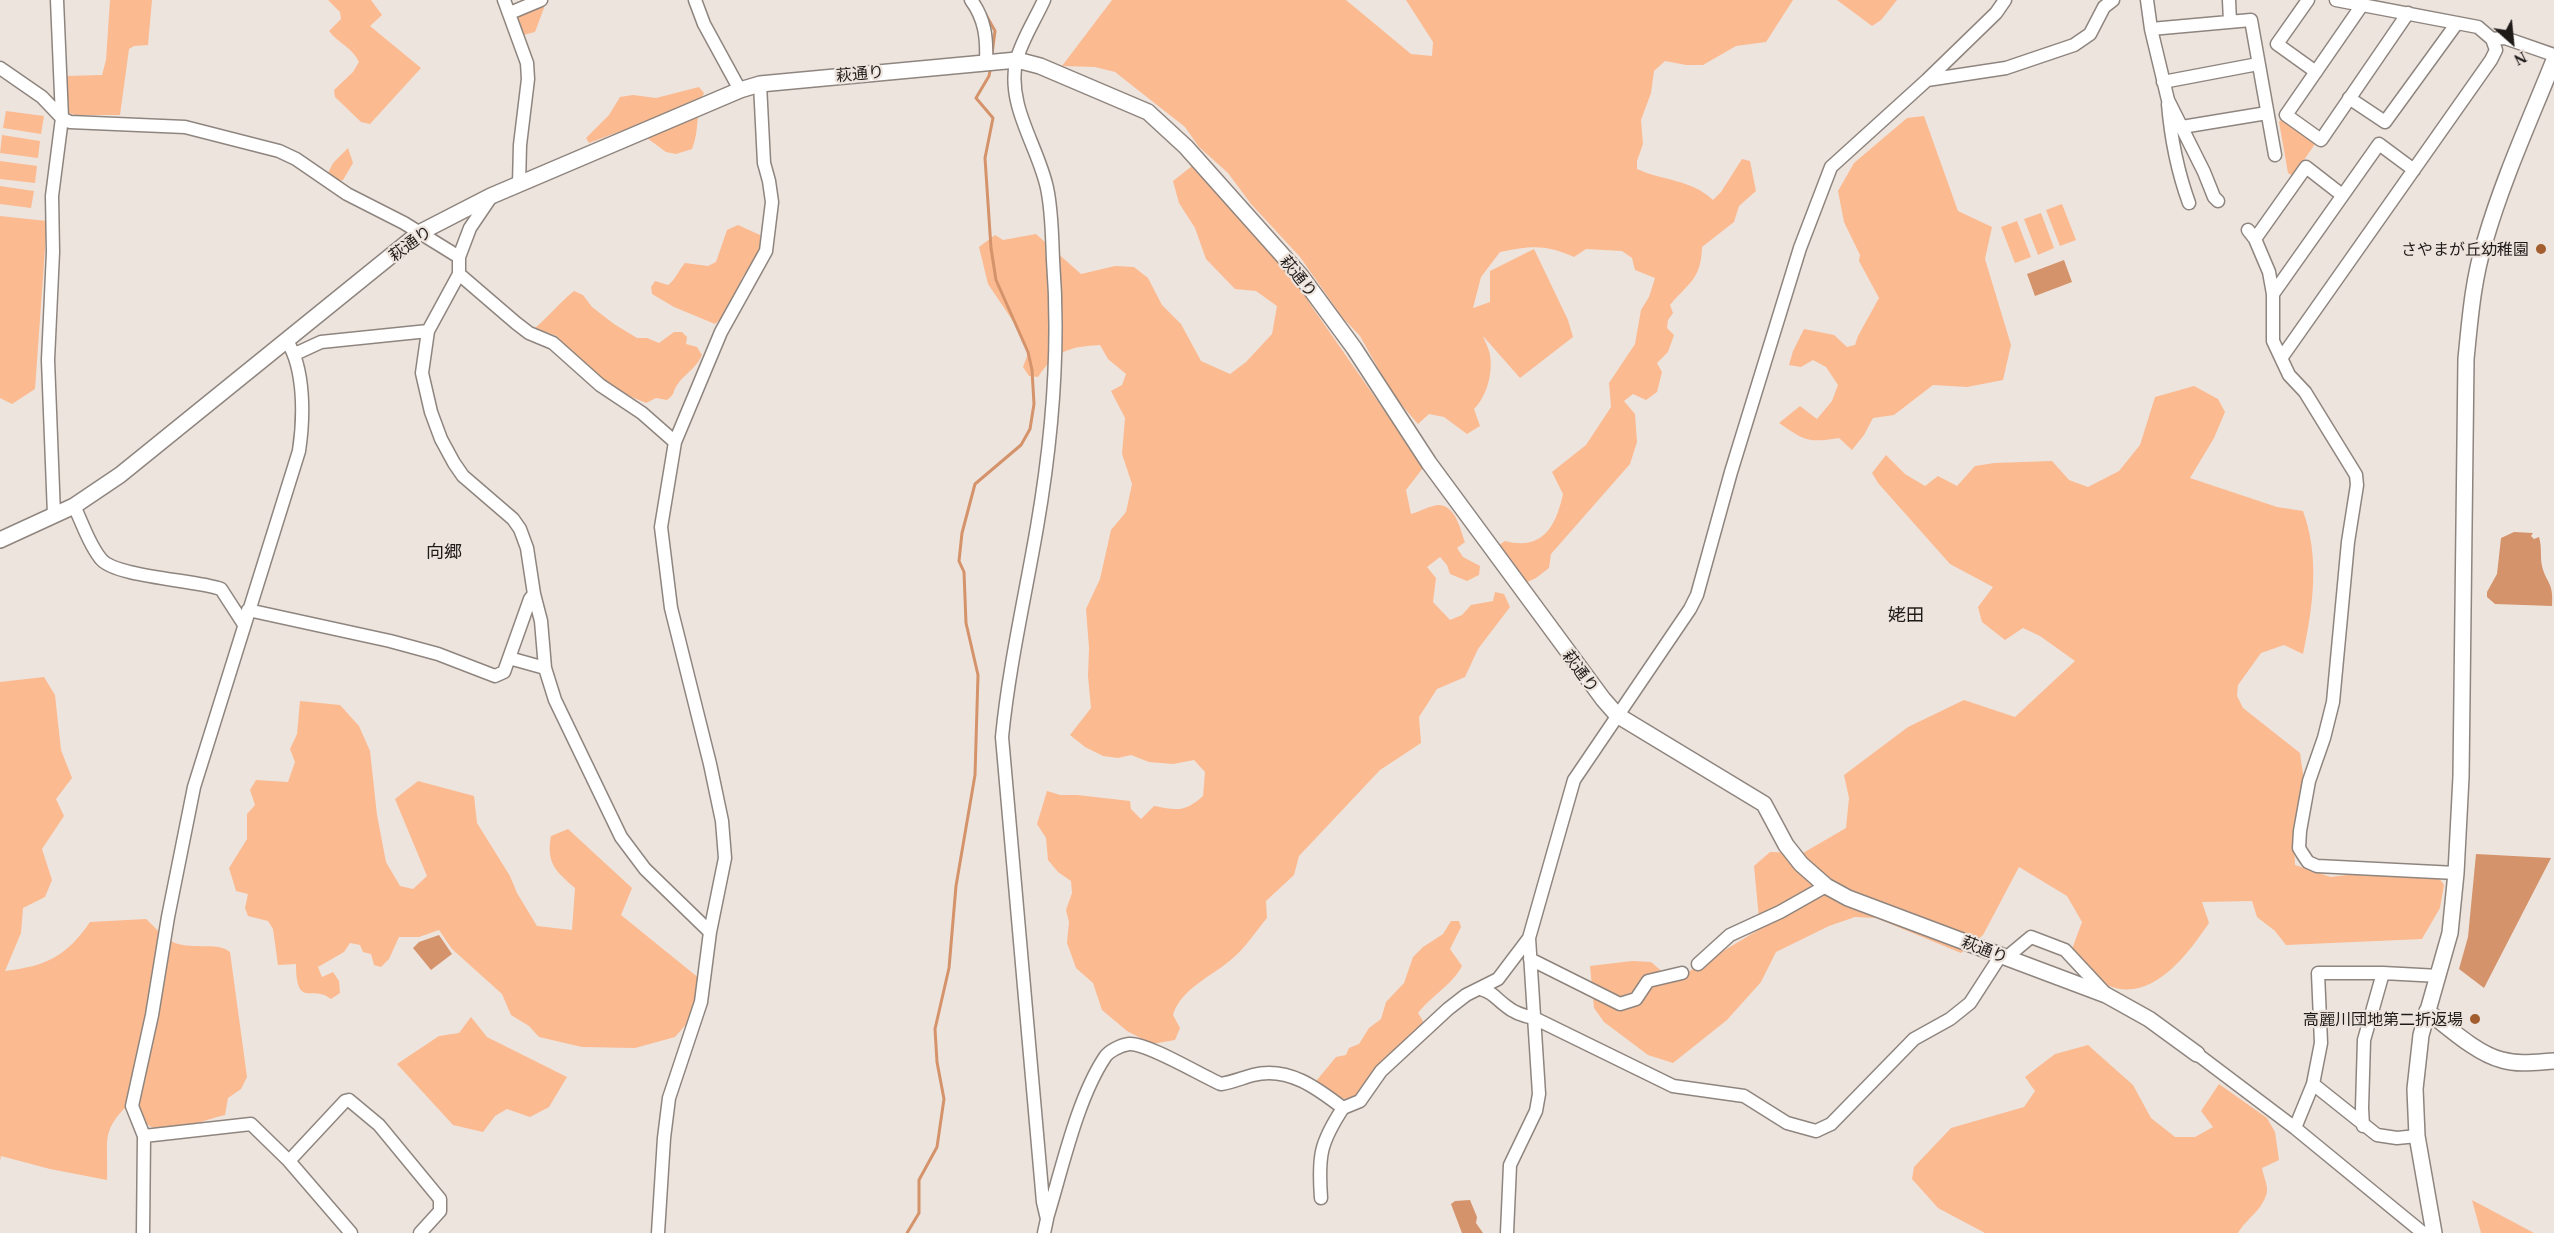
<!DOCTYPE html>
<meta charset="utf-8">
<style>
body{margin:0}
#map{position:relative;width:2554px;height:1233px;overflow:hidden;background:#eee4de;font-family:Georgia,serif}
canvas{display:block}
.north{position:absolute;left:2482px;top:12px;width:60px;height:60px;-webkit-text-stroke:4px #eee4de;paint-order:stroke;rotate:153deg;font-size:16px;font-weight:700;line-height:24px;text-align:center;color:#1f1b19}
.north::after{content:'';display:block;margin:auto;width:21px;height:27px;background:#1f1b19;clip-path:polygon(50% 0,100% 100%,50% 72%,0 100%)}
</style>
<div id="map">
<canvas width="2554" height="1233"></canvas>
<div class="north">N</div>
</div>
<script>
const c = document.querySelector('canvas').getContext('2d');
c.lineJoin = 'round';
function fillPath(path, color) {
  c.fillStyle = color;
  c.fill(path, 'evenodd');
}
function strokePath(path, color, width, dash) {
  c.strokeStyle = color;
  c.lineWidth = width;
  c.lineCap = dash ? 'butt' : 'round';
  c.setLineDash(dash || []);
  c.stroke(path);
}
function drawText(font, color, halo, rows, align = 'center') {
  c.font = font + ' Georgia,"Noto Sans JP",serif';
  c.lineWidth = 4.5;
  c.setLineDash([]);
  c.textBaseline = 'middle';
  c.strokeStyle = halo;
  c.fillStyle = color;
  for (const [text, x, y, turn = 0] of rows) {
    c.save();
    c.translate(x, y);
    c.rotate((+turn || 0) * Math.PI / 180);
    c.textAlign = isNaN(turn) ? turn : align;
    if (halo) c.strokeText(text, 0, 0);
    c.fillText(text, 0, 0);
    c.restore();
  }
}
fillPath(new Path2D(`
 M 110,0 L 152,0 L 148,45 L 134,46 L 129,49 L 120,115 L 75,115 L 69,113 L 66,76 L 102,75 L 106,60 Z
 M 328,0 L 371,0 L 382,15 L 370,26 L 421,68 L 370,124 L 361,122 L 335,97 L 334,90 L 353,72 L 359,62 C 353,48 338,43 329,31 L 341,19 L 340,12 Z
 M 1112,0 L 1346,0 L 1411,54 L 1432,56 L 1433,42 L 1406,0 L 1793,0 L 1766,42 L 1736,46 L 1703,65 L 1686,65 L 1665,61 L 1654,71 L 1651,93 L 1641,120 L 1643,144 L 1637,161 L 1637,169 C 1663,181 1691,179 1713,200 L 1721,192 L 1742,159 L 1750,161 L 1756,191 L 1739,206 L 1734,222 L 1702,247 C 1701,280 1689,282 1670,305 L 1673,313 L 1668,320 L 1667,328 L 1674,335 L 1668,352 L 1657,363 L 1662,372 L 1657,392 L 1646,400 L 1633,394 L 1624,401 L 1635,414 L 1637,442 L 1630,464 L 1551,554 L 1549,568 L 1536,578 L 1525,583 L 1496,547 L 1505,541 C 1543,551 1556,526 1563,494 L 1552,472 L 1586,445 L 1611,407 L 1609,383 L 1635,344 L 1641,310 L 1649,297 L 1655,278 L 1635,270 L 1632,258 L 1622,251 L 1586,249 L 1574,257 C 1544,244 1532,246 1500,252 L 1481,277 L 1473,308 L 1490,302 L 1490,271 L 1534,249 L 1568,320 L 1573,337 L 1520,378 L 1483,336 C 1485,342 1489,348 1490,355 C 1493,373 1487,396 1474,409 L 1480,426 L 1467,434 L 1444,417 L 1429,414 L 1418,424 L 1393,395 L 1360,336 L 1342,317 L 1300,257 L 1251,204 L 1228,173 L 1199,147 L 1185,127 L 1115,72 L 1095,67 L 1062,66 Z
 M 1837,0 L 1897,0 L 1881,20 L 1872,26 Z
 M 543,4 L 544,8 L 535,32 L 523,35 L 516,14 Z
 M 699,87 L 704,93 C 695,111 700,130 692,149 L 676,154 L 666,152 L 636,130 L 621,131 L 589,143 L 586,138 L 609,115 L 620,97 L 633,95 L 656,98 Z
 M 6,111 L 44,116 L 41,134 L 3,128 Z
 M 1924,116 L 1958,211 L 1992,227 L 1985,259 L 2011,345 L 2003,380 L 1967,387 L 1933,385 L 1894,415 L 1873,418 L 1864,435 L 1852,450 L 1839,438 C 1808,443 1805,441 1779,423 L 1800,406 L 1817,419 L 1832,401 L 1838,385 L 1826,367 L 1813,360 L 1801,367 L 1789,365 L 1793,351 L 1804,329 L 1834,335 L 1847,347 L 1855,345 L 1858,336 L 1879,298 L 1859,261 L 1860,255 L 1844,222 L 1838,191 L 1854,163 L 1907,118 Z
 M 2283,117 L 2317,141 L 2293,176 L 2288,173 L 2279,122 Z
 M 2,135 L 40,141 L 38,158 L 0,153 Z
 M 348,148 L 353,163 L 343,180 L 337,182 L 327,175 L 333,163 Z
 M 0,161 L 37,166 L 35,183 L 0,179 Z
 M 1192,166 L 1211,182 L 1297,280 L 1310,304 L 1411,449 L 1423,468 L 1406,490 L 1411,514 C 1419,512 1431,505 1439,505 C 1456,506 1460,529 1465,542 L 1457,548 L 1463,557 L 1480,566 L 1479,575 L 1467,581 L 1450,574 L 1447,565 L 1440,557 L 1427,567 L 1436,578 L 1433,602 L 1450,620 L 1462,615 L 1471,605 L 1493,601 L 1495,592 L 1504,594 L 1510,607 L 1478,649 L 1465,677 L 1437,689 L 1419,717 L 1421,743 L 1380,770 L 1299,856 L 1294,875 L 1266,901 L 1267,918 C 1256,931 1246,947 1233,958 C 1213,976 1181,988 1173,1015 L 1180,1028 L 1175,1040 L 1152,1044 L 1127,1031 L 1102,1010 L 1093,983 L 1076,968 L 1067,943 L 1069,922 L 1066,910 L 1072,893 L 1071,881 L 1058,872 L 1048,860 L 1046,838 L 1037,824 L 1047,791 L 1060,795 L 1077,795 L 1130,801 L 1131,809 L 1141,819 L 1154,806 C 1177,810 1184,813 1203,796 L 1205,772 L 1194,760 L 1173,764 L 1149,762 L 1131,755 L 1118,758 L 1103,756 L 1085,747 L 1070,735 L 1091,708 L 1088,676 L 1089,648 L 1086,609 L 1100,579 L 1111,530 L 1126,512 L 1132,484 L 1122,454 L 1125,418 L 1111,391 L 1122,385 L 1126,374 L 1108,359 L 1100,345 C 1069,347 1056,350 1038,377 L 1029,376 L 1023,367 L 1029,351 L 1017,327 L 988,284 L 979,247 L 995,235 L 1003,240 L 1036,234 L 1081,274 L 1115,266 L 1134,267 L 1148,278 L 1162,305 L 1181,324 L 1201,361 L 1230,374 L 1246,362 L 1272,334 L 1277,306 L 1256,291 L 1235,289 L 1206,259 L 1195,228 L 1179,203 L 1173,181 Z
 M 0,186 L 34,191 L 31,208 L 0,204 Z
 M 2062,204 L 2076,240 L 2060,246 L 2046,210 Z
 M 2041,213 L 2054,248 L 2038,255 L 2024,219 Z
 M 0,216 L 47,221 L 35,389 L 12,404 L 0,398 Z
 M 2017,221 L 2031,257 L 2015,263 L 2001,227 Z
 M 738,225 L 760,235 L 761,250 L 742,278 L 726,314 L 715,324 L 674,307 L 652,294 L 651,287 L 655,281 L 668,285 C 676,279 678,271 685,263 L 708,266 L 716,262 L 727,230 Z
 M 574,291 L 583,295 L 592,307 L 614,324 L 637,338 L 647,338 L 659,343 L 674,332 L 682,332 L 687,337 L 686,344 L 697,347 L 702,355 C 695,370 684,374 677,385 C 672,393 676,393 667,400 L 656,398 L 646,403 L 615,390 L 566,350 L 557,336 L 535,328 C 549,316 560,302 574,291 Z
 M 2194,386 L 2218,399 L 2225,412 L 2214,438 L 2190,478 L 2277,507 L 2303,511 C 2320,557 2313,607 2303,654 L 2284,645 L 2261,653 L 2238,685 L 2237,696 L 2243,708 L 2300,753 L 2304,781 L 2294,837 L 2295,865 L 2331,877 L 2370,872 L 2439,878 L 2444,885 L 2440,908 L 2422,939 L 2286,945 L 2275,931 L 2257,917 L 2252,901 L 2202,902 L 2209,923 C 2188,954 2151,1005 2107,985 C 2103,983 2098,982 2095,979 C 2086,970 2080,959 2072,949 L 2082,922 L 2067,896 L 2019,867 L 1983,935 L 1961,953 L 1876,918 L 1855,917 L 1829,926 L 1776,952 L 1761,982 L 1727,1020 L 1673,1063 L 1648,1055 L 1604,1022 L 1594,1008 L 1590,966 L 1632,961 L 1651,962 L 1673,981 L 1760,929 L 1754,866 L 1770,852 L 1803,853 L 1846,828 L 1849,798 L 1844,775 L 1908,727 L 1964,700 L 2015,717 L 2075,661 L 2040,636 L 2023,628 L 2005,640 L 1982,622 L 1978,607 L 1993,587 L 1950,564 L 1878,483 L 1872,473 L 1886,455 L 1905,474 L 1925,486 L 1938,476 L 1957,486 L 1975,466 L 1994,463 L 2052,461 L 2069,480 L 2088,487 L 2119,471 L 2140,445 L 2155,397 Z
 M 44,677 L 55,695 L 61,750 L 72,778 L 56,799 L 64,816 L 42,849 L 52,880 L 45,897 L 23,908 L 21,933 L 5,971 C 46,966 66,957 90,922 L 146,919 C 154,926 162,936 171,941 C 188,951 218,941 230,952 L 247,1077 L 241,1089 L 228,1098 L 225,1115 C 206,1119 160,1139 146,1123 C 142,1118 139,1111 136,1106 L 129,1104 C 99,1132 109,1143 107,1180 L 50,1169 L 1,1156 L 0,1161 L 0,682 Z
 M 300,701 L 340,705 L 359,726 L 370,751 L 377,815 L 386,862 L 400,886 L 413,889 L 427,876 L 395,799 L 418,781 L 474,796 L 477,823 L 510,876 L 517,893 L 537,926 L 572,930 L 575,888 C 555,871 546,862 551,836 L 568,829 L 632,888 L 621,915 L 700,979 L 691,1019 L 675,1037 L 635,1048 L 582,1047 L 539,1037 L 529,1026 L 511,1015 L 502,994 L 452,949 L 439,930 L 419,937 L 399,937 L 389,959 L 381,967 L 374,965 L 371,954 L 363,952 L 360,945 L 350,943 L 344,952 L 318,967 L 322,977 L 333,972 L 339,981 L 340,993 L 331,999 C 313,984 296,1010 296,964 L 278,965 L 273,929 L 268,921 L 248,916 L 245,908 L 248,894 L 236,891 L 229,868 L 247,839 L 247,814 L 255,805 L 250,790 L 256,780 L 288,782 L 295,762 L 290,749 L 297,734 Z
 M 1451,921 L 1459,921 L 1461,927 L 1450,949 L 1462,966 C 1452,985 1431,996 1418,1013 L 1423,1021 L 1421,1026 L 1357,1097 C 1344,1103 1322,1094 1317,1080 L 1336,1057 L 1346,1055 L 1349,1048 L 1359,1044 L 1369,1028 L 1381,1019 L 1386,1002 L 1404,983 L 1413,957 L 1423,947 L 1443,934 Z
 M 471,1017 L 487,1037 L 567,1077 L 549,1107 L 530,1117 L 507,1109 L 495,1116 L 483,1132 L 453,1125 L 397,1064 L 439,1036 L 459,1033 Z
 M 2088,1045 L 2133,1085 L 2151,1118 L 2175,1137 L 2195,1137 L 2213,1127 L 2201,1111 L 2219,1084 L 2267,1118 L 2275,1132 L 2279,1160 L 2262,1168 C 2263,1175 2268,1185 2267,1192 C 2263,1210 2246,1219 2238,1233 L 1985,1233 L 1938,1208 L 1912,1179 L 1914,1167 L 1951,1128 L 2024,1107 L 2035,1091 L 2025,1077 L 2055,1054 Z
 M 2472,1200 L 2534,1233 L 2481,1233 Z`), '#fbba90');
fillPath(new Path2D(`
 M 2064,260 L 2072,282 L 2035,296 L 2027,274 Z
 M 2514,532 L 2533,533 L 2531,536 L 2534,539 L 2539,537 C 2542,546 2540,556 2542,566 C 2546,583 2554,582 2552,606 L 2495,604 L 2487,597 L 2487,592 L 2497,574 L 2501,538 Z
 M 2476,854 L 2551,858 L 2484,988 L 2459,969 L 2468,937 Z
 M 439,935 L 452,954 L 431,970 L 413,948 L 419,942 Z
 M 1470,1200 L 1477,1217 L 1476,1223 L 1483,1233 L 1462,1233 L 1451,1204 L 1455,1201 Z`), '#d4936a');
strokePath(new Path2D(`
 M 986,15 L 995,31 L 992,54
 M 907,1233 L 919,1213 L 919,1180 L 937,1147 L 944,1099 L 937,1062 L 935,1029 L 949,968 L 956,886 L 975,775 L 978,675 L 966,623 L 964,572 L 959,561 L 962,533 L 975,484 L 1021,445 L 1030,429 L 1034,404 L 1032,370 L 1028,352 L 996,280 L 991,248 L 985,158 L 993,118 L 976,98 L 989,76 L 991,66`), '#d4936a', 3);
const minor = new Path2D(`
 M 504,0 L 527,63 L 528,79 L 520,145 L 519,184
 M 695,0 L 704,24 L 740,90
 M 971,0 C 985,19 987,38 986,61
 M 1044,0 C 1035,20 1021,41 1016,62 C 1007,107 1038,146 1047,188 C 1052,211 1052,237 1053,260 C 1060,349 1052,440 1037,527 C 1025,597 1009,666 1002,737 L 1043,1202 L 1047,1219 L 1044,1233
 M 2147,0 L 2151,29 L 2168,100 L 2204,172 L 2214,197 L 2218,201
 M 2229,0 L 2230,22
 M 2308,0 L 2277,44 L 2316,72
 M 2362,5 L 2286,115 L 2321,140 L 2408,13
 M 510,13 L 541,0
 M 2151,29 L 2251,20 L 2275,155
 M 2492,39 L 2505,38 L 2554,55
 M 0,68 L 42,97 L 62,118 L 70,122 L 185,127 L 279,151 L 296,159 L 347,194 L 404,223 L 459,257
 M 1927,80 L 2006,68 L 2074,45 L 2090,34 L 2104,7 L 2113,0
 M 2163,82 L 2258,64
 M 2349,98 L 2385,122 L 2457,23
 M 2168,104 C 2171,139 2177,170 2189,203
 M 2182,127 L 2267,113
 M 2248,230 L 2255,239 L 2269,272 L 2273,294 L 2273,341 L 2289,375 L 2305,392 L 2356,475 L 2357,485 L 2348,542 L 2333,702 L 2324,738 L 2309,781 L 2300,831 L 2299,848 L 2302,853 L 2308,862 L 2317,866 L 2456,873
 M 2255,239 L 2306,167 L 2342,195
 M 459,274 L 516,323 L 529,333 L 553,343 L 600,385 L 642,413 L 675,442
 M 2273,294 L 2379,144 L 2414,170
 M 295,354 L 321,342 L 428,331
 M 2282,357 L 2491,60 L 2496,50 L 2492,39 L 2478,27 L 2336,0
 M 74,506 C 82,522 89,545 101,559 C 115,577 196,580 221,589 L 243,623
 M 54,515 L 48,360 L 53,252 L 52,196 L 62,118 L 57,0
 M 534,594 L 541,621 L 545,668 L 555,700 L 621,837 L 645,869 L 710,932
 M 248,610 L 390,641 L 438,654 L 495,676 L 504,672 L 530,599 L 534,594 L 527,548 L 520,529 L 513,519 L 463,476 L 454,463 L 441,439 L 431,412 L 422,373 L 428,331 L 459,274 L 459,257 L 470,228 L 491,197
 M 509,658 L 545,668
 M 2007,957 L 2031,937 L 2065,950 L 2106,994
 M 1530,959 L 1620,1004 L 1636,999 L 1648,981 L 1682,973
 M 1698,964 L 1730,935 L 1780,912 L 1826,886
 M 1481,989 C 1495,994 1494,997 1506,1006 C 1514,1013 1524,1016 1534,1018 L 1673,1086 L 1744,1096 L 1787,1123 L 1816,1131 L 1831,1124 L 1914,1039 L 1950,1019 L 1970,1003 L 2001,955
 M 2197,1054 L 2295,1128 L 2423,1233
 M 2313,1084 L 2377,1135 L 2397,1138 L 2417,1136
 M 2363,1126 L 2362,1108 L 2364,1040 L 2383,973
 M 2295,1128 L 2313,1084 L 2321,1043 L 2318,973 L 2383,973 L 2439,976
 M 144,1136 L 251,1124 L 289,1161 L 351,1233
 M 289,1161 L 345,1101 L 349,1100 L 379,1125 L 440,1199 L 440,1211 L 420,1233
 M 1321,1198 C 1318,1156 1320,1143 1343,1108
 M 1047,1218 C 1062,1169 1077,1099 1105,1057 C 1109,1051 1121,1045 1129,1044 C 1146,1042 1202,1076 1221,1084 C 1233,1082 1242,1078 1253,1075 C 1288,1066 1317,1088 1343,1108 L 1360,1101 L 1381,1071 L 1448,1009 L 1466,995 L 1498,979 L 1529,938
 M 143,1233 L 144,1136 L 132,1106 L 152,1015 L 168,917 L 194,787 L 299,451 C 304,418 305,369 287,341
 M 658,1233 L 664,1138 L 669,1098 L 701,1002 L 710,932 L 725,858 L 722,821 L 710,764 L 671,608 L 661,527 L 675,442 L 721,332 L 766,251 L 772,202 L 769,181 L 764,163 L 760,84
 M 1507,1233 L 1510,1165 L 1536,1111 L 1539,1094 L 1529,938 L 1574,780 L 1690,609 L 1697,595 L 1731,472 L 1800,248 L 1831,167 L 1927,80 L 1996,13 L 2005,0`);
const tertiary = new Path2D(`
 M 0,540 L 74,506 L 120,475 L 419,233 L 491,196 L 740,90 L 760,84 L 1017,60 L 1040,66 L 1148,112 L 1186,147 L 1301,276 L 1354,348 L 1429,463 L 1603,699 L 1617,715 L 1764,804 L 1786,845 L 1801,864 L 1826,886 L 1848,898 L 2106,995 L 2149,1019 L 2197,1054
 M 2427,1011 C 2448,1027 2477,1054 2502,1060 C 2519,1065 2537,1062 2554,1061
 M 2434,1233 L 2417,1136 L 2415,1089 L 2421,1035 L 2450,933 L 2456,873 L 2461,777 L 2466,359 C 2470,319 2473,279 2485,241 C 2503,179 2530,120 2554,60`);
strokePath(minor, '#8f857f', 15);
strokePath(tertiary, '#8f857f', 18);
strokePath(minor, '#fff', 12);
strokePath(tertiary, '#fff', 15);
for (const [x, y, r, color] of [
 [2541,249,6,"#a25e2e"],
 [2475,1019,6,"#a25e2e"]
]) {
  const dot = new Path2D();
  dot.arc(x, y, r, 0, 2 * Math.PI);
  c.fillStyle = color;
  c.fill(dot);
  strokePath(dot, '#eee4de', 2);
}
drawText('16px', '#1f1b19', '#eee4de', [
 ["萩通り",860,73,-5],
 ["萩通り",410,243,-36],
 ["萩通り",1299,276,51],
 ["萩通り",1581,671,53],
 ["萩通り",1985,949,21]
]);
drawText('16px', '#1f1b19', '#eee4de', [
 ["さやまが丘幼稚園",2529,249],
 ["高麗川団地第二折返場",2463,1019]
], 'right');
drawText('18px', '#1f1b19', '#eee4de', [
 ["向郷",444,551],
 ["姥田",1906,614]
]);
</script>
